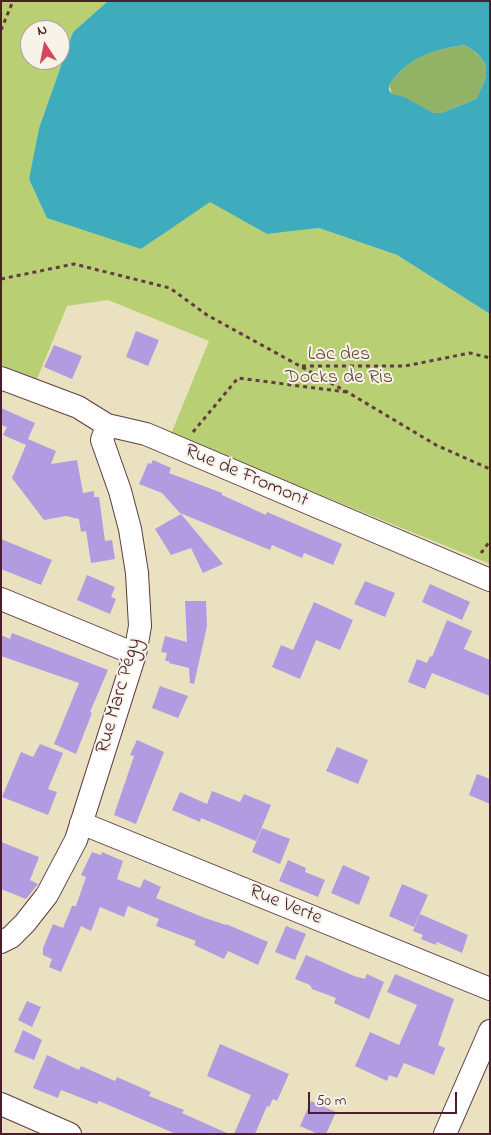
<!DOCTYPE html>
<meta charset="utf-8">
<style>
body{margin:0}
#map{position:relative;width:491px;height:1135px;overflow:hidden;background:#eae1c0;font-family:"Indie Flower",sans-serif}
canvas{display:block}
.frame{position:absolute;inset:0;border:2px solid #4a1f2b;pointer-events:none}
.north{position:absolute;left:20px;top:20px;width:50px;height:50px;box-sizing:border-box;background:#f7f3e8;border:1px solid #b29e9c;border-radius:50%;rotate:349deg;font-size:14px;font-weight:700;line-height:20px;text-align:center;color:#4a1f2b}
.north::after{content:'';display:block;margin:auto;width:18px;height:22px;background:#d1495b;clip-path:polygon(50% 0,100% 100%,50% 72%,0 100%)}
.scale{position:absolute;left:308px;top:1092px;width:149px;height:22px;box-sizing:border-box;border:2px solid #4a1f2b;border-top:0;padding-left:6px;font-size:15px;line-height:18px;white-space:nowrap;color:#4a1f2b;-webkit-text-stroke:4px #f7f3e8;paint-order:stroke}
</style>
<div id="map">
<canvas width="491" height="1135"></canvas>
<div class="frame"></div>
<div class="north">N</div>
<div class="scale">50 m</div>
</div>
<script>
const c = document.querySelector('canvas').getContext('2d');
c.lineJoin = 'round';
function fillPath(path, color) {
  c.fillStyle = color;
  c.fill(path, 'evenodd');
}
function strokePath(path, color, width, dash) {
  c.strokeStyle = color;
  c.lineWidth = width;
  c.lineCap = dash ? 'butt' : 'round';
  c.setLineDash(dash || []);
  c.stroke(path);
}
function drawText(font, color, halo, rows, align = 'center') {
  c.font = font + ' "Indie Flower",sans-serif';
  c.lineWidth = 4;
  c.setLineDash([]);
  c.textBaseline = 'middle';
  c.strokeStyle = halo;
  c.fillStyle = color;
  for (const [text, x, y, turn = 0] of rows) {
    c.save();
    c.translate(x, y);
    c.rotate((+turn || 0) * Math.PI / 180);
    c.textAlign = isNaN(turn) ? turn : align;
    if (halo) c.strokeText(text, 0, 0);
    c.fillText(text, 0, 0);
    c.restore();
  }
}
fillPath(new Path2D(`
 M 1,1 L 108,1 L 73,32 L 39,128 L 29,179 L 141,249 L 210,201 L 267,234 L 319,228 L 397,255 L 490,314 L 490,564 L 171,434 L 209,341 L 108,300 L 67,306 L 37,379 L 1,365 ZM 30,30 L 60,30 L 60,60 L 30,60 Z`), '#b9cf73');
fillPath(new Path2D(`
 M 465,45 C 491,62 491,72 476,99 L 441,113 L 434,113 L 404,98 L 392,94 L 389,85 C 407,58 434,49 465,45 Z`), '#92b265');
fillPath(new Path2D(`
 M 108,1 L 490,1 L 490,314 L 397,255 L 319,228 L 267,234 L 210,202 L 141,249 L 47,218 L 29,179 L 39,128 L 73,32 ZM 465,45 C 491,61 491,72 476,99 L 441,113 L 434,113 L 404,97 L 392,94 L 389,90 L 389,85 C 407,58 434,49 465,45 Z`), '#3facbd');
fillPath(new Path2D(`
 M 136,331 L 159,340 L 148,366 L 126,357 Z
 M 54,345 L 82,356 L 72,379 L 44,367 Z
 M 1,408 L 35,423 L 28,439 L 56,451 L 51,464 L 77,460 L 83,493 L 94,491 L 94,497 L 99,497 L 105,541 L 112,540 L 115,559 L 91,563 L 86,531 L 81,532 L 79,519 L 66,516 L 44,520 L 12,478 L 26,445 L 3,435 L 7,427 L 1,425 Z
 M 153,460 L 171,468 L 169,473 L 222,493 L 222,495 L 266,515 L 267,512 L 342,544 L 333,565 L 304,553 L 302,558 L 272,545 L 270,550 L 180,513 L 162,493 L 139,484 L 148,463 L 151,464 Z
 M 181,514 L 223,564 L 203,573 L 191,548 L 171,555 L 155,529 Z
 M 1,539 L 52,560 L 41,585 L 1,569 Z
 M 87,575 L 115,587 L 111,597 L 116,599 L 110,614 L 77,600 Z
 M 365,581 L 395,593 L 385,617 L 354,604 Z
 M 430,584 L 470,602 L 462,620 L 422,602 Z
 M 185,601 L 206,601 L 207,626 L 194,684 L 190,683 L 189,668 L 169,663 L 169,661 L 165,661 L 167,653 L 161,652 L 165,636 L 187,642 Z
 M 314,602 L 353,620 L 340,650 L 316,640 L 300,679 L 272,667 L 281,645 L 293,650 Z
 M 447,620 L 472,631 L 464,649 L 490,660 L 490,696 L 432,673 L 425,689 L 408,682 L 417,659 L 427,663 L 430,656 L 432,657 Z
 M 12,633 L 108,670 L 90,712 L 92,713 L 76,754 L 54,744 L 79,683 L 1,656 L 1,635 L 10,639 Z
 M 160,686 L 188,696 L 178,718 L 152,708 Z
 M 137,740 L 164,752 L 136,824 L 114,815 L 134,756 L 130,755 Z
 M 40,744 L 63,753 L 48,789 L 57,792 L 48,815 L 2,797 L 21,752 L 33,757 Z
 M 337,747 L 368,760 L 358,784 L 326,771 Z
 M 477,774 L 490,779 L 490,804 L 469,795 Z
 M 212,791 L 240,802 L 244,794 L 271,805 L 256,841 L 201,818 L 200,822 L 172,810 L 180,792 L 207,804 Z
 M 262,828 L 290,839 L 280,864 L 252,852 Z
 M 1,842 L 39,857 L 30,880 L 38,884 L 26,899 L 1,889 Z
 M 92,852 L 101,855 L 102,852 L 123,861 L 117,879 L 140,888 L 144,879 L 161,887 L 156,898 L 205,918 L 226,925 L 226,924 L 268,942 L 258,965 L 228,951 L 224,959 L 194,945 L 196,941 L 156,926 L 159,919 L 128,906 L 124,917 L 100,907 L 91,931 L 81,926 L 61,972 L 49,967 L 52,959 L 43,955 L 43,948 L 53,924 L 63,928 L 72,906 L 76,906 L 86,877 L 81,875 Z
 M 288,860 L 306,868 L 305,872 L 325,880 L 318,897 L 279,881 Z
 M 343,865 L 370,877 L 359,905 L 331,893 Z
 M 402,884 L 428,895 L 414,927 L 389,916 Z
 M 420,914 L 468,935 L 462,953 L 437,942 L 436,945 L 421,939 L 423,935 L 413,931 Z
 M 286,926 L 306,934 L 295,960 L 275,952 Z
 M 306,955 L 354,976 L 365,979 L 367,974 L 384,982 L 369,1019 L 334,1003 L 336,998 L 312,989 L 310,985 L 295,979 Z
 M 395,974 L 454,999 L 438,1045 L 445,1048 L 434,1075 L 404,1063 L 397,1078 L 389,1075 L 387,1081 L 355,1066 L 370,1032 L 399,1045 L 417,1005 L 387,992 Z
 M 27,1001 L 41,1007 L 32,1027 L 18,1020 Z
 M 23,1030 L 42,1040 L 34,1060 L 14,1052 Z
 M 220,1044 L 289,1074 L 277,1101 L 273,1099 L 269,1107 L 267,1106 L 255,1134 L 234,1134 L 251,1095 L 207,1076 Z
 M 47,1055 L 79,1070 L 81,1066 L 115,1081 L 117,1077 L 151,1092 L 149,1096 L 184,1110 L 182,1113 L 229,1134 L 176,1134 L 99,1101 L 97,1104 L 61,1090 L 58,1098 L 33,1088 Z
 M 311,1101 L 336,1112 L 326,1134 L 318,1134 L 300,1126 Z`), '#b19ce2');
const street = new Path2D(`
 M 1,378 L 78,407 L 107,425 L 146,434 L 490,580
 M 1,599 L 135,654
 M 81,823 L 490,989
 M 1,942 L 11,937 L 25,923 L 47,895 L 76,840 L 135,654 L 140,626 L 137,573 L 130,529 L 120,491 L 102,440 L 107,425
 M 1,1104 L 70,1134
 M 445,1134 L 490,1031`);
strokePath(street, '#623c41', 24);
strokePath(new Path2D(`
 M 1,30 L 13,1
 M 1,279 L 74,264 L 170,288 L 207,315 L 349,393 L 436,445 L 490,469
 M 302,366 L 405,366 L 470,353 L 490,358
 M 193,432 L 238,378 L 346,392
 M 481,553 L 490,541`), '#623c41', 3, [4, 4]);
strokePath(street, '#fff', 22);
drawText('20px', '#664b3d', '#f7f3e8', [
 ["Lac des",339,356],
 ["Docks de Ris",339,379]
]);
drawText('20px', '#4a1f2b', '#f7f3e8', [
 ["Rue de Fromont",246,477,23],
 ["Rue Marc Pégy",120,696,-74],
 ["Rue Verte",285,906,22]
]);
</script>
